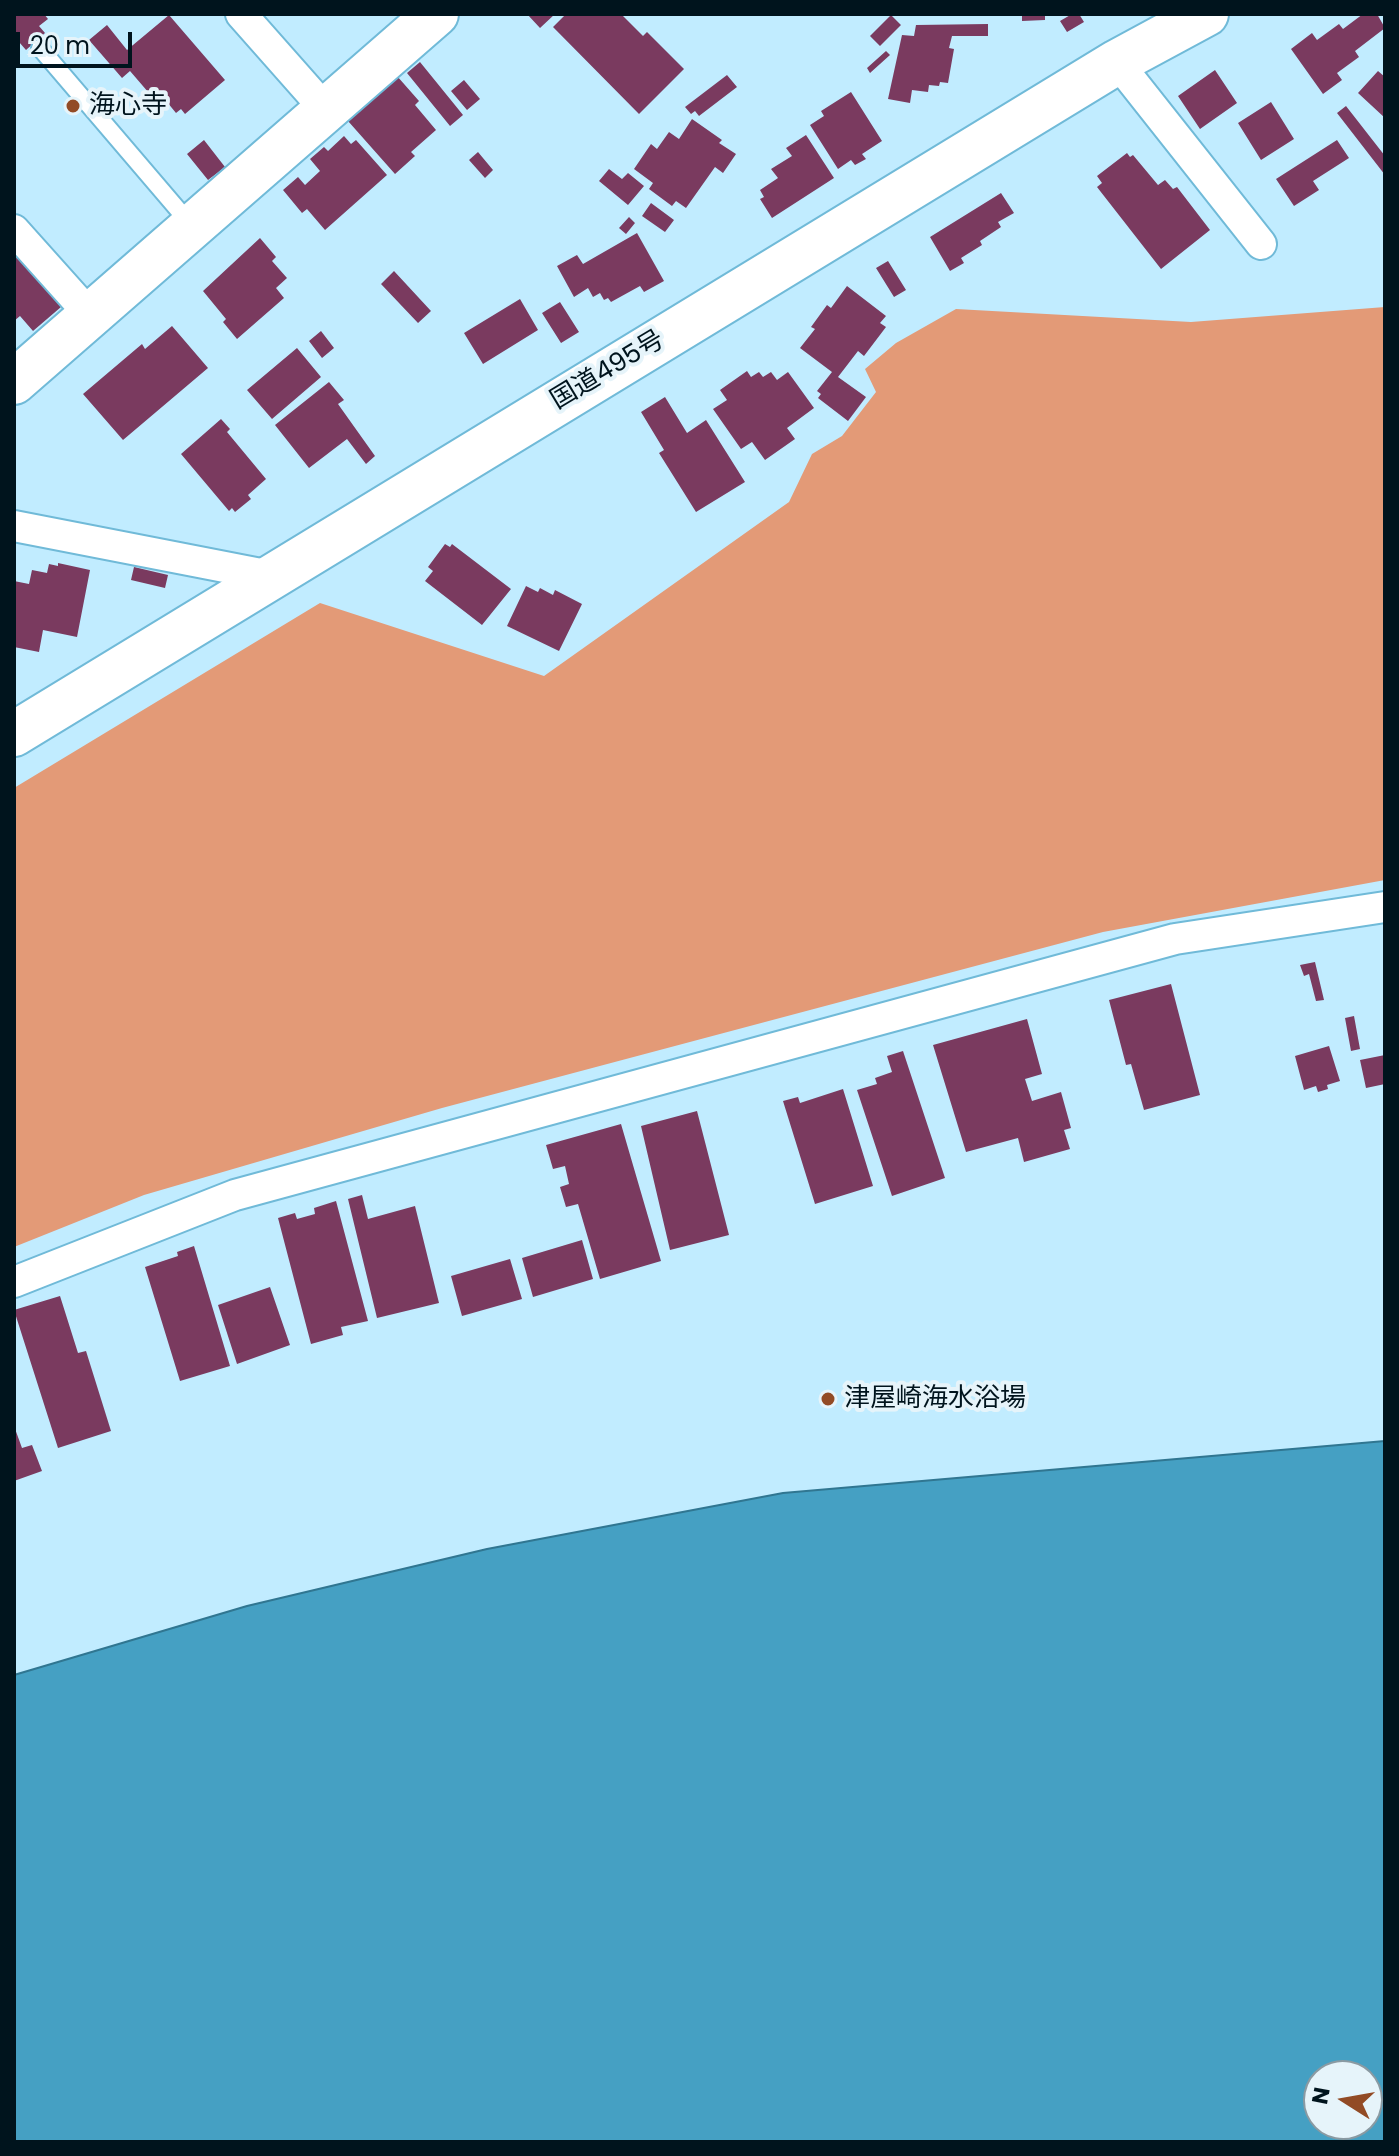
<!DOCTYPE html>
<meta charset="utf-8">
<style>
body{margin:0}
#map{position:relative;width:1399px;height:2156px;overflow:hidden;background:#c1ecff;font-family:Poppins,sans-serif}
canvas{display:block}
.frame{position:absolute;inset:0;border:16px solid #00141d;pointer-events:none}
.north{position:absolute;left:1303px;top:2060px;width:80px;height:80px;box-sizing:border-box;background:#e6f4fa;border:2px solid #8a9aa2;border-radius:50%;rotate:281deg;font-size:22px;font-weight:700;line-height:32px;text-align:center;color:#00141d}
.north::after{content:'';display:block;margin:auto;width:28px;height:36px;background:#924b25;clip-path:polygon(50% 0,100% 100%,50% 72%,0 100%)}
.scale{position:absolute;left:16px;top:32px;width:116px;height:36px;box-sizing:border-box;border:4px solid #00141d;border-top:0;padding-left:10px;font-size:24px;line-height:28px;white-space:nowrap;color:#00141d;-webkit-text-stroke:6px #e6f4fa;paint-order:stroke}
</style>
<div id="map">
<canvas width="1399" height="2156"></canvas>
<div class="frame"></div>
<div class="north">N</div>
<div class="scale">20 m</div>
</div>
<script>
const c = document.querySelector('canvas').getContext('2d');
c.lineJoin = 'round';
function fillPath(path, color) {
  c.fillStyle = color;
  c.fill(path, 'evenodd');
}
function strokePath(path, color, width, dash) {
  c.strokeStyle = color;
  c.lineWidth = width;
  c.lineCap = dash ? 'butt' : 'round';
  c.setLineDash(dash || []);
  c.stroke(path);
}
function drawText(font, color, halo, rows, align = 'center') {
  c.font = font + ' Poppins,"Noto Sans JP",sans-serif';
  c.lineWidth = 8;
  c.setLineDash([]);
  c.textBaseline = 'middle';
  c.strokeStyle = halo;
  c.fillStyle = color;
  for (const [text, x, y, turn = 0] of rows) {
    c.save();
    c.translate(x, y);
    c.rotate((+turn || 0) * Math.PI / 180);
    c.textAlign = isNaN(turn) ? turn : align;
    if (halo) c.strokeText(text, 0, 0);
    c.fillText(text, 0, 0);
    c.restore();
  }
}
fillPath(new Path2D(`
 M 1385,307 L 1385,880 L 1103,932 L 442,1108 L 144,1195 L 14,1247 L 14,788 L 320,603 L 544,676 L 789,502 L 812,454 L 842,436 L 876,392 L 865,369 L 896,343 L 956,309 L 1191,322 Z`), '#e39a77');
const water = new Path2D(`
 M 1385,1441 L 1385,2142 L 14,2142 L 14,1675 L 247,1606 L 487,1549 L 783,1493 ZM 1319,2076 L 1367,2076 L 1367,2124 L 1319,2124 Z`);
fillPath(water, '#45a0c3');
strokePath(water, '#307691', 2);
fillPath(new Path2D(`
 M 14,14 L 44,14 L 48,19 L 39,26 L 45,33 L 26,50 L 19,42 L 14,47 Z
 M 527,14 L 555,14 L 540,28 Z
 M 566,14 L 621,14 L 643,36 L 647,32 L 684,69 L 639,114 L 553,27 Z
 M 1022,14 L 1045,14 L 1045,20 L 1022,21 Z
 M 1072,14 L 1079,14 L 1084,22 L 1067,32 L 1060,21 Z
 M 1363,14 L 1377,14 L 1385,28 L 1355,51 L 1359,57 L 1337,73 L 1342,80 L 1323,94 L 1291,49 L 1312,33 L 1317,40 L 1339,24 L 1343,29 Z
 M 169,15 L 225,80 L 185,114 L 181,109 L 176,113 L 167,102 L 161,107 L 130,71 L 122,78 L 89,40 L 107,25 L 127,50 Z
 M 891,15 L 901,25 L 880,46 L 870,36 Z
 M 988,24 L 988,36 L 952,36 L 949,48 L 954,49 L 948,83 L 940,82 L 939,86 L 929,85 L 928,92 L 912,90 L 910,103 L 888,99 L 902,35 L 914,36 L 916,25 Z
 M 886,51 L 890,55 L 870,73 L 867,68 Z
 M 420,62 L 463,115 L 450,126 L 407,73 Z
 M 1215,70 L 1237,103 L 1200,129 L 1178,96 Z
 M 1378,71 L 1385,77 L 1385,118 L 1358,93 Z
 M 727,75 L 737,87 L 699,116 L 695,111 L 691,114 L 685,107 Z
 M 397,76 L 419,101 L 415,105 L 436,130 L 411,152 L 415,156 L 395,174 L 348,121 Z
 M 464,80 L 480,99 L 467,110 L 451,91 Z
 M 851,92 L 882,141 L 862,154 L 866,159 L 855,165 L 851,160 L 838,169 L 810,125 L 824,116 L 821,111 Z
 M 1271,102 L 1294,139 L 1261,160 L 1238,123 Z
 M 1346,106 L 1385,156 L 1385,175 L 1337,113 Z
 M 692,119 L 722,140 L 719,143 L 736,154 L 723,173 L 715,167 L 686,208 L 676,201 L 672,206 L 649,189 L 653,183 L 634,169 L 651,144 L 657,149 L 669,132 L 679,139 Z
 M 806,135 L 834,178 L 772,218 L 760,199 L 764,197 L 760,190 L 778,178 L 771,169 L 792,156 L 786,148 Z
 M 344,136 L 351,144 L 356,140 L 387,175 L 325,230 L 307,209 L 302,213 L 283,190 L 298,177 L 305,185 L 320,171 L 310,159 L 324,147 L 328,151 Z
 M 204,140 L 225,167 L 208,180 L 187,154 Z
 M 1337,140 L 1349,158 L 1313,181 L 1319,190 L 1294,206 L 1276,179 Z
 M 478,152 L 493,170 L 485,178 L 469,160 Z
 M 1127,153 L 1130,157 L 1133,155 L 1158,185 L 1165,180 L 1173,189 L 1177,187 L 1210,230 L 1161,269 L 1097,187 L 1102,183 L 1097,176 Z
 M 609,169 L 622,179 L 628,173 L 644,186 L 628,205 L 599,181 Z
 M 1001,193 L 1014,213 L 998,222 L 1001,227 L 980,241 L 982,245 L 961,258 L 964,263 L 950,271 L 930,237 Z
 M 651,203 L 674,220 L 665,232 L 642,216 Z
 M 629,217 L 635,223 L 626,234 L 619,228 Z
 M 637,233 L 664,281 L 644,292 L 640,286 L 611,302 L 608,298 L 604,300 L 600,293 L 593,297 L 588,288 L 574,297 L 557,266 L 577,255 L 583,264 Z
 M 260,238 L 276,257 L 272,261 L 287,278 L 276,288 L 284,298 L 237,339 L 223,322 L 226,319 L 203,291 Z
 M 14,251 L 61,307 L 33,331 L 20,316 L 14,321 Z
 M 888,261 L 906,290 L 894,297 L 876,268 Z
 M 394,271 L 431,311 L 418,323 L 381,284 Z
 M 847,286 L 886,316 L 880,323 L 886,327 L 864,356 L 858,351 L 838,377 L 866,397 L 848,421 L 818,398 L 821,394 L 817,391 L 832,372 L 800,348 L 815,329 L 811,327 L 827,305 L 831,308 Z
 M 520,299 L 538,330 L 483,364 L 464,333 Z
 M 560,302 L 579,332 L 561,343 L 542,313 Z
 M 172,326 L 208,368 L 123,440 L 83,394 L 142,344 L 145,349 Z
 M 321,331 L 334,348 L 322,358 L 309,341 Z
 M 297,348 L 321,377 L 272,419 L 247,390 Z
 M 747,371 L 751,377 L 759,372 L 763,377 L 771,372 L 777,380 L 788,372 L 814,408 L 787,428 L 795,439 L 765,460 L 752,442 L 741,449 L 713,409 L 727,400 L 720,390 Z
 M 329,382 L 344,400 L 338,404 L 375,456 L 366,464 L 347,439 L 309,468 L 275,425 Z
 M 665,397 L 687,433 L 706,420 L 745,482 L 696,512 L 659,453 L 664,450 L 641,412 Z
 M 221,419 L 230,429 L 227,432 L 266,479 L 248,495 L 251,499 L 235,512 L 232,508 L 229,511 L 181,454 Z
 M 445,544 L 450,547 L 452,544 L 511,589 L 482,625 L 425,581 L 433,571 L 428,567 Z
 M 58,563 L 90,570 L 77,637 L 43,630 L 39,652 L 14,647 L 16,634 L 14,633 L 14,581 L 29,584 L 32,570 L 47,573 L 49,564 L 58,566 Z
 M 134,567 L 168,575 L 165,588 L 131,580 Z
 M 526,586 L 538,592 L 540,588 L 553,595 L 555,590 L 582,604 L 559,651 L 507,626 Z
 M 1315,962 L 1324,1000 L 1316,1001 L 1309,974 L 1304,976 L 1300,965 Z
 M 1171,984 L 1200,1095 L 1144,1110 L 1131,1064 L 1126,1065 L 1109,1000 Z
 M 1354,1016 L 1360,1049 L 1351,1051 L 1345,1018 Z
 M 1027,1019 L 1042,1074 L 1025,1079 L 1032,1101 L 1061,1092 L 1071,1128 L 1064,1130 L 1070,1149 L 1024,1162 L 1018,1138 L 966,1152 L 933,1045 Z
 M 1329,1046 L 1340,1081 L 1327,1085 L 1328,1089 L 1318,1092 L 1316,1086 L 1304,1090 L 1295,1056 Z
 M 903,1051 L 945,1178 L 892,1196 L 857,1090 L 877,1084 L 875,1078 L 892,1072 L 887,1056 Z
 M 1385,1055 L 1385,1084 L 1366,1088 L 1360,1060 Z
 M 843,1089 L 873,1186 L 815,1204 L 783,1101 L 798,1097 L 800,1103 Z
 M 697,1111 L 729,1235 L 670,1250 L 641,1126 Z
 M 621,1124 L 661,1261 L 600,1279 L 578,1204 L 566,1207 L 560,1187 L 569,1184 L 565,1166 L 553,1169 L 546,1145 Z
 M 362,1195 L 368,1219 L 415,1206 L 439,1303 L 377,1318 L 348,1199 Z
 M 336,1201 L 368,1321 L 341,1327 L 343,1335 L 311,1344 L 278,1218 L 295,1213 L 297,1219 L 315,1214 L 314,1208 Z
 M 582,1240 L 593,1279 L 533,1297 L 522,1258 Z
 M 194,1246 L 230,1366 L 180,1381 L 145,1267 L 178,1256 L 177,1252 Z
 M 510,1259 L 522,1299 L 462,1316 L 451,1276 Z
 M 270,1287 L 290,1345 L 237,1364 L 218,1305 Z
 M 60,1296 L 78,1353 L 86,1351 L 111,1431 L 58,1448 L 14,1310 Z
 M 14,1426 L 22,1448 L 32,1445 L 42,1471 L 14,1481 Z`), '#7a3a5f');
const lane = new Path2D(`
 M 40,48 L 192,226`);
const street = new Path2D(`
 M 241,14 L 325,109
 M 1117,62 L 1261,244
 M 14,230 L 91,316
 M 14,526 L 271,576
 M 14,1282 L 235,1195 L 1175,939 L 1385,907`);
const secondary = new Path2D(`
 M 14,382 L 436,14`);
const highway = new Path2D(`
 M 14,734 L 1117,62 L 1206,14`);
strokePath(lane, '#70bad8', 20);
strokePath(street, '#70bad8', 34);
strokePath(secondary, '#70bad8', 48);
strokePath(highway, '#70bad8', 48);
strokePath(lane, '#fff', 16);
strokePath(street, '#fff', 30);
strokePath(secondary, '#fff', 44);
strokePath(highway, '#fff', 44);
for (const [x, y, r, color] of [
 [73,106,8,"#924b25"],
 [828,1399,8,"#924b25"]
]) {
  const dot = new Path2D();
  dot.arc(x, y, r, 0, 2 * Math.PI);
  c.fillStyle = color;
  c.fill(dot);
  strokePath(dot, '#e6f4fa', 3);
}
drawText('26px', '#00141d', '#e6f4fa', [
 ["海心寺",89,106],
 ["津屋崎海水浴場",844,1399]
], 'left');
drawText('26px', '#00141d', '#e6f4fa', [
 ["国道495号",608,371,-31]
]);
</script>
